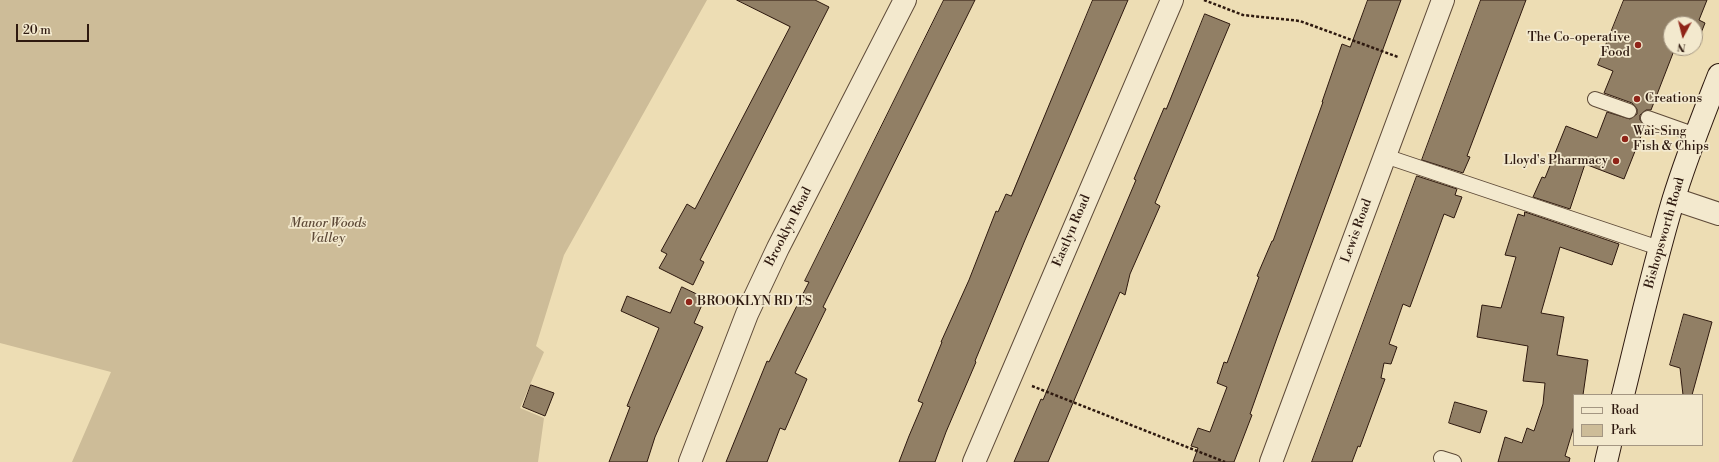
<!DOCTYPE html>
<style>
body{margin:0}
#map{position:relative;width:1719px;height:462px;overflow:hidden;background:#edddb4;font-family:"Libre Bodoni",serif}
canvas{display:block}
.legend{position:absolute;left:1573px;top:394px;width:130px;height:52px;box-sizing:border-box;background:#f3e9ce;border:1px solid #a49682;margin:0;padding:5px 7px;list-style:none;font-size:12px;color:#2e190f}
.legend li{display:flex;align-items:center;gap:8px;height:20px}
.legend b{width:20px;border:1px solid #a49682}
.north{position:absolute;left:1663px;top:16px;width:40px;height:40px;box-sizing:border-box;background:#f3e9ce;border:1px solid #a49682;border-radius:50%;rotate:187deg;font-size:11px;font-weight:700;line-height:16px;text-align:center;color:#2e190f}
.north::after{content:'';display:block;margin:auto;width:14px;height:18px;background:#8f2418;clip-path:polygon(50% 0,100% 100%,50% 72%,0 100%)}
.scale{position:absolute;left:16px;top:24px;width:73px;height:18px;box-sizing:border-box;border:2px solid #2e190f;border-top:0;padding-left:5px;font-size:12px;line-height:14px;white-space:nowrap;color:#2e190f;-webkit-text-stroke:3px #f3e9ce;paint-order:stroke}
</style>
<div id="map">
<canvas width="1719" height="462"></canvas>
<ul class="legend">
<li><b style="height:5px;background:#f3e9ce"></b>Road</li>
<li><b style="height:11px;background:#cdbc98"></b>Park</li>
</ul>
<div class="north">N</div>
<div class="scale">20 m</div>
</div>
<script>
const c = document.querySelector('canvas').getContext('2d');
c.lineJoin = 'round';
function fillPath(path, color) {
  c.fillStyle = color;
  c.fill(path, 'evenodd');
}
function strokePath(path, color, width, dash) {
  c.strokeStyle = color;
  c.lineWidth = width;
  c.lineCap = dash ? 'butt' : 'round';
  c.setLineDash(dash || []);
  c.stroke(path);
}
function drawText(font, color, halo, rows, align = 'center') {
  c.font = font + ' "Libre Bodoni",serif';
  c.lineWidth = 3.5;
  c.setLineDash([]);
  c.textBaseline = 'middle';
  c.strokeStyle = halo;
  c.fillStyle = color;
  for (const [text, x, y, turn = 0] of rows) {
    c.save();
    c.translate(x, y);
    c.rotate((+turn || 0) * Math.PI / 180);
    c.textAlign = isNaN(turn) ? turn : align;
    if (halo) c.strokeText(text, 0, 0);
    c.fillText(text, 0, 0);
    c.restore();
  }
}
fillPath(new Path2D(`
 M 0,0 L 707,0 L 564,255 L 536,346 L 544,352 L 520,408 L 544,418 L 538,462 L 72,462 L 111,372 L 0,343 Z`), '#cdbc98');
const building = new Path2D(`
 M 737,0 L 815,0 L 829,7 L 700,260 L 704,262 L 693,285 L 659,268 L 667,254 L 661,251 L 687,204 L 695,209 L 790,27 Z
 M 944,0 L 975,0 L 823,307 L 826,309 L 795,373 L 807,379 L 785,430 L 780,428 L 767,462 L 726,462 L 767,361 L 769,362 L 785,329 L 809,282 L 805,281 Z
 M 1093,0 L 1128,0 L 1025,240 L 975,361 L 976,362 L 946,432 L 935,462 L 899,462 L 909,436 L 923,403 L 918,401 L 942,342 L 941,342 L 969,280 L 996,211 L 998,212 L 1006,194 L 1011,196 Z
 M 1368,0 L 1401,0 L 1277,338 L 1250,414 L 1252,415 L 1234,462 L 1193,462 L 1198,448 L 1191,446 L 1198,428 L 1210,432 L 1227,387 L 1217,383 L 1224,362 L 1227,363 L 1259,277 L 1257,276 L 1272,241 L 1273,241 L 1323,102 L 1322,102 L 1342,44 L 1350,47 Z
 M 1481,0 L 1526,0 L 1467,156 L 1470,157 L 1463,173 L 1422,160 Z
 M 1624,0 L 1707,0 L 1699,20 L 1705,23 L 1694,51 L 1688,48 L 1695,48 L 1695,24 L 1671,24 L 1671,48 L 1675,48 L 1651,110 L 1646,110 L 1640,115 L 1640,120 L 1645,126 L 1624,179 L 1585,164 L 1570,209 L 1533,197 L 1542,177 L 1545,178 L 1566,126 L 1597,138 L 1607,112 L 1630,119 L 1637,114 L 1637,109 L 1632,103 L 1604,93 L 1613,71 L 1598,65 Z
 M 1205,14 L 1230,24 L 1155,203 L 1160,206 L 1130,274 L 1125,295 L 1120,292 L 1048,462 L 1014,462 L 1041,399 L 1043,400 L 1136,180 L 1134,179 L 1164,108 L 1166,109 Z
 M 1417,176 L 1457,189 L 1455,195 L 1462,197 L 1454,218 L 1444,214 L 1410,307 L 1403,304 L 1389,344 L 1397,347 L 1391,364 L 1384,363 L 1381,378 L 1385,379 L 1360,447 L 1358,446 L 1352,462 L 1312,462 Z
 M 1525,212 L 1619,244 L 1612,265 L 1560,247 L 1541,313 L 1564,317 L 1557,355 L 1588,360 L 1583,395 L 1574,395 L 1574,426 L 1565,456 L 1570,458 L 1569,462 L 1498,462 L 1505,437 L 1522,443 L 1527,428 L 1534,431 L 1543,404 L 1545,383 L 1523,381 L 1528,346 L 1477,337 L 1482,305 L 1501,308 L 1516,257 L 1505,255 L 1518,214 L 1524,216 Z
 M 682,287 L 705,298 L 694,323 L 703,327 L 655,437 L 647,462 L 609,462 L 630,407 L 627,406 L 659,328 L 621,311 L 627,296 L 670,313 Z
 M 1684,314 L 1712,322 L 1692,395 L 1683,395 L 1680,368 L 1670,365 Z
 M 531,385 L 554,393 L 545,416 L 523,407 Z
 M 1455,402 L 1487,411 L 1480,433 L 1449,423 Z`);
fillPath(building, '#917f65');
strokePath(building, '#2e190f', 1);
const lane = new Path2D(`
 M 1595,99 L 1629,111
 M 1648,118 L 1696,135
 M 1385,156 L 1659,248
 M 1441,458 L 1454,462`);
const street = new Path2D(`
 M 1674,199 L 1719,214
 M 690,462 L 747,314 L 778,248 L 905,0
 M 974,462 L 1172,0
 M 1271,462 L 1443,0`);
const secondary = new Path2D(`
 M 1623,395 C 1639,330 1654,265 1673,201 C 1686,158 1703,116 1719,75
 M 1606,462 L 1610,445`);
strokePath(lane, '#5e4a38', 16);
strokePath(street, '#5e4a38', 24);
strokePath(secondary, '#2e190f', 24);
strokePath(new Path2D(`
 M 1204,0 L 1243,15 L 1300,21 L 1398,57
 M 1032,386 L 1225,462`), '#2e190f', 2.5, [3, 2]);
strokePath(lane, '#f3e9ce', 14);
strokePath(street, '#f3e9ce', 22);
strokePath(secondary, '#f3e9ce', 22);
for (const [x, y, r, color] of [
 [1638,45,4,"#8f2418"],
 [1637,99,4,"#8f2418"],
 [1625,139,4,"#8f2418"],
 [1616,161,4,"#8f2418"],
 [689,302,4,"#8f2418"]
]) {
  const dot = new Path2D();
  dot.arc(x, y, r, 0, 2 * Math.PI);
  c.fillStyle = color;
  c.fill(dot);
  strokePath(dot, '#f3e9ce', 1.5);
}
drawText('13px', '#2e190f', '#f3e9ce', [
 ["The Co-operative",1630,38,"right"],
 ["Food",1630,53,"right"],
 ["Creations",1645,99],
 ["Wai-Sing",1633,132],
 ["Fish & Chips",1633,147],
 ["Lloyd's Pharmacy",1608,161,"right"],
 ["BROOKLYN RD TS",697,302]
], 'left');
drawText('italic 13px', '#5e4a38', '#f3e9ce', [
 ["Manor Woods",328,224],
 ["Valley",328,239]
]);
drawText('13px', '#2e190f', '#f3e9ce', [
 ["Brooklyn Road",789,227,-63],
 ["Eastlyn Road",1072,231,-67],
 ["Lewis Road",1357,231,-70],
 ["Bishopsworth Road",1665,233,-74]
]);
</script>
